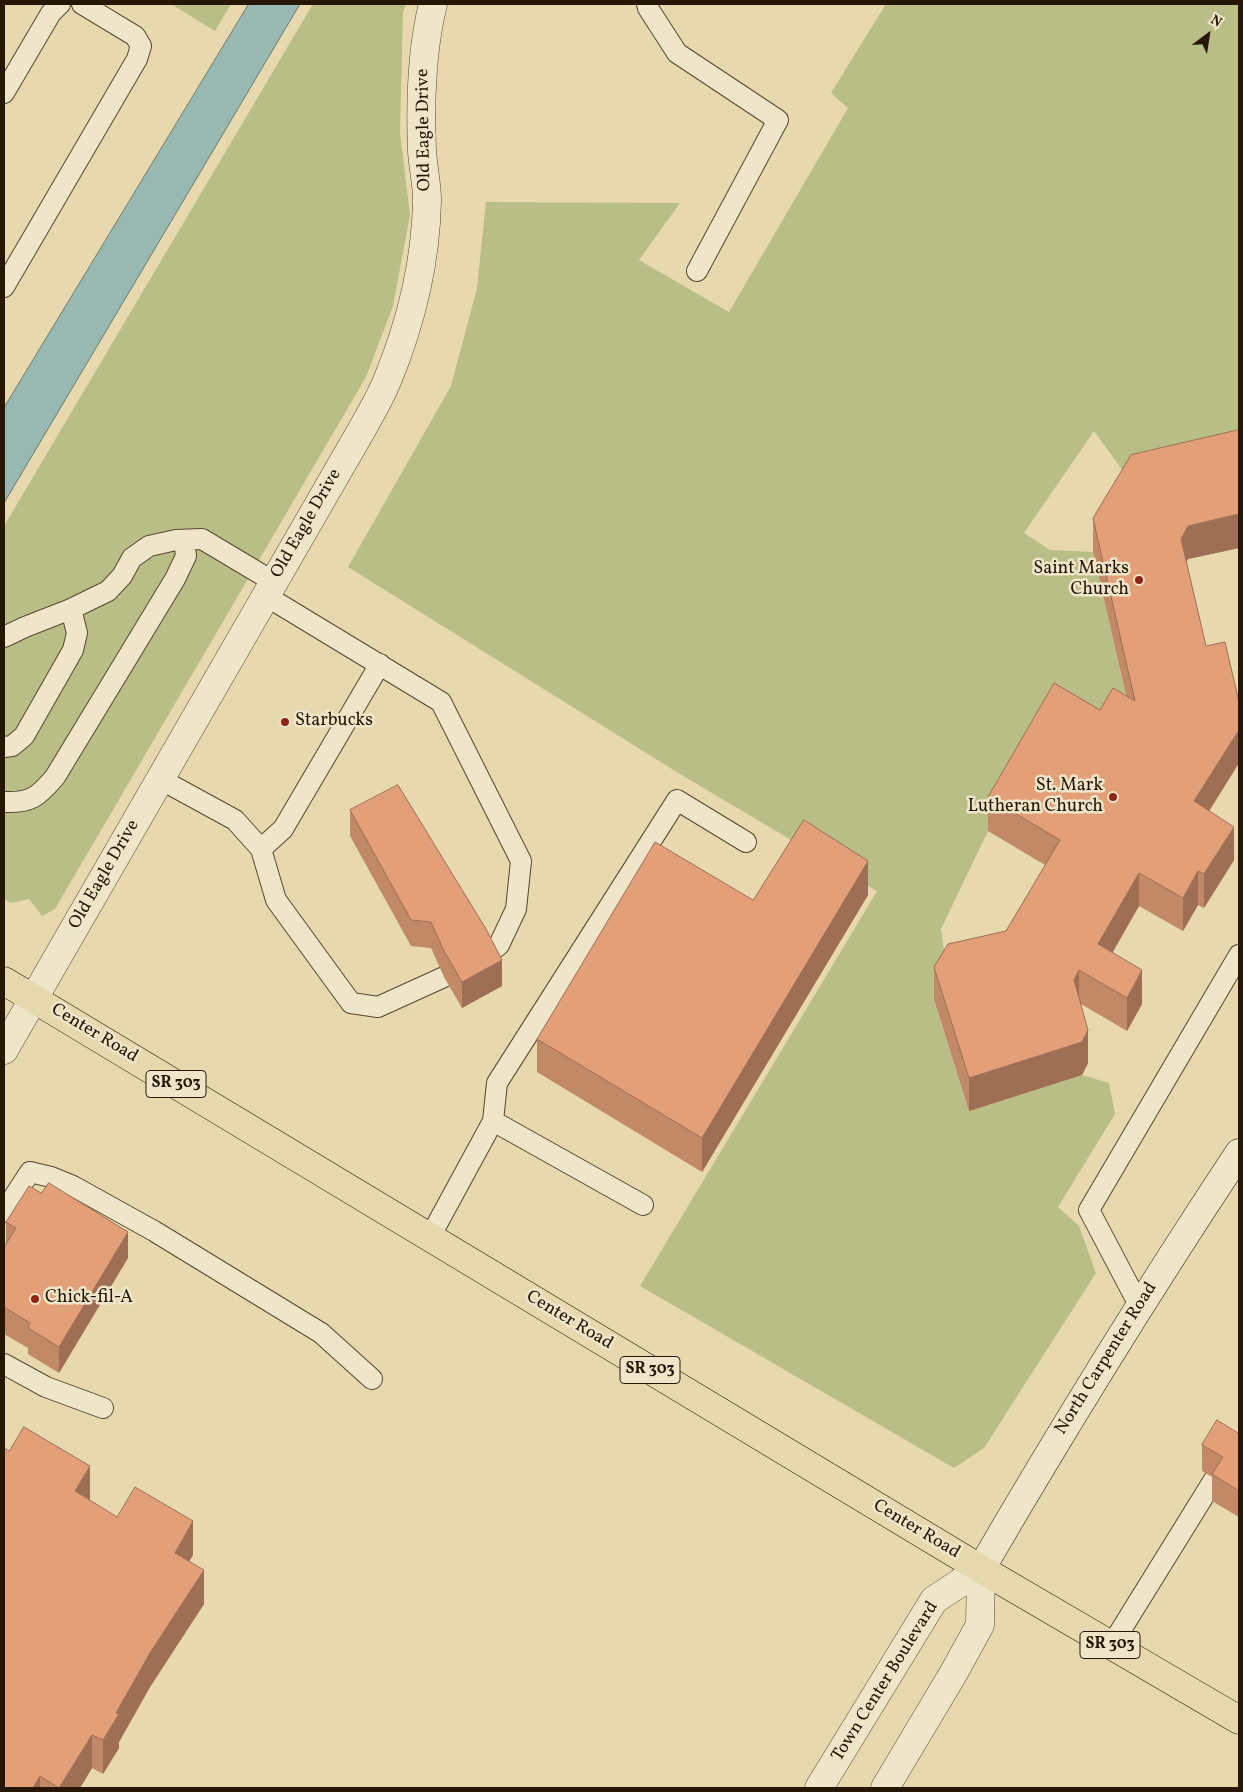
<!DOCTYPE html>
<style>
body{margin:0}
#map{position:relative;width:1243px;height:1792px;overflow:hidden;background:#e7d8ad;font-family:Vollkorn,serif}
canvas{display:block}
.frame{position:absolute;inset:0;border:5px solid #251704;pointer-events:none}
.north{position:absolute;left:1183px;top:10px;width:50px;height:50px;-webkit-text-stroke:4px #efe6ca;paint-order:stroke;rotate:31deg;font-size:14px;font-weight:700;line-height:20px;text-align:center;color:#251704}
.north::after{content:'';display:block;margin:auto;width:18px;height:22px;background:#251704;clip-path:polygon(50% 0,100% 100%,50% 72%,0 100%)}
</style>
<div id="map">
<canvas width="1243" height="1792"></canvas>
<div class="frame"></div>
<div class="north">N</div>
</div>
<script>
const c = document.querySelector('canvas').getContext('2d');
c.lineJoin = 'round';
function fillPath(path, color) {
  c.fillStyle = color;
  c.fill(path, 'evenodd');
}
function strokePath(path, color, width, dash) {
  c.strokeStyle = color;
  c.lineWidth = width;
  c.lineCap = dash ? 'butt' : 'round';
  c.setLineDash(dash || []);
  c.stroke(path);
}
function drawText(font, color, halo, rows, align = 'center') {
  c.font = font + ' Vollkorn,serif';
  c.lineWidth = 5;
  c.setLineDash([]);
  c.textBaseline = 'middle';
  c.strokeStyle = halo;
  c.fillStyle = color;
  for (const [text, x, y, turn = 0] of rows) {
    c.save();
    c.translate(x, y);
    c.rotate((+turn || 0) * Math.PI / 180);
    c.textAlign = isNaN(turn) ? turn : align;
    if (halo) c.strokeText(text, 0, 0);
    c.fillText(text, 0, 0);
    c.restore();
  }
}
fillPath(new Path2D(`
 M 171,4 L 231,4 L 215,31 Z
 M 313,4 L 406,4 L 403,12 L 400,133 L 410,215 L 393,306 L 366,377 L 55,909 L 42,916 L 29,899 L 11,903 L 4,899 L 4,526 Z
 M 886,4 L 1239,4 L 1239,442 L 1128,478 L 1094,431 L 1024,533 L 1050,550 L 1093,552 L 1135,735 L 988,831 L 941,929 L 948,977 L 934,1001 L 969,1111 L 1082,1075 L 1109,1083 L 1115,1114 L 1058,1207 L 1079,1226 L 1096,1273 L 984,1448 L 954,1468 L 640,1286 L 877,891 L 680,774 L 348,567 L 451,386 L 477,288 L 486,202 L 680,203 L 639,260 L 729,312 L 848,108 L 831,93 Z`), '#b9be87');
const water = new Path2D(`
 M 249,4 L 300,4 L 4,503 L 4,408 Z`);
fillPath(water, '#98b9b1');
strokePath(water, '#6a786c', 1);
const lane = new Path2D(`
 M 647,4 L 648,8 L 677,53 L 778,120 L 697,271
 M 4,93 L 51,13 L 60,4
 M 4,287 L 137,59 L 141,46 L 135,36 L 82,4
 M 266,596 L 441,702 L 521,861 L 516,909 L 499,945 L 486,955
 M 4,637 L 25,627 L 71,609 L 108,591 L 122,576 L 132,558 L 149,546 L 176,540 L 202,539 L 274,582
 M 4,747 L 12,746 L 24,736 L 73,650 L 77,633 L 71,609
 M 160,779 L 235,820 L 261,849 L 276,900 L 351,1003 L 378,1007 L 444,977
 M 4,802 C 31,803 38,797 55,777 L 175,579 L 186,556 L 184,540
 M 261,849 L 283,829 L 380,664
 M 493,1121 L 497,1083 L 677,800 L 746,842
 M 4,1212 L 30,1172 L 51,1177 L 73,1186 L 154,1231 L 321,1333 L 372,1379
 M 430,1237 L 493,1121 L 643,1205
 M 1140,1307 L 1089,1210 L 1239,955
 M 4,1364 L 46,1387 L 103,1408
 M 1111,1646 L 1215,1478`);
const street = new Path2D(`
 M 4,1050 L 361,431 C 370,415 380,398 387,381 C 411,323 426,263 427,200 C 427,184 423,167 422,151 C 420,102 421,52 433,4
 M 819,1788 L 934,1600 L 981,1569
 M 885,1788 L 953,1674 L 980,1625 L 981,1569`);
const secondary = new Path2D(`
 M 981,1569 C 1063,1428 1149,1289 1239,1153`);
const primary = new Path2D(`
 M 4,981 L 981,1569 L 1239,1720`);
strokePath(lane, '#56472e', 22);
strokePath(street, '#56472e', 29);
strokePath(secondary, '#251704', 29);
strokePath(primary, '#251704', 29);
strokePath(lane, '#efe6ca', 20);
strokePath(street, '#efe6ca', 28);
strokePath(secondary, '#efe6ca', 28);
strokePath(primary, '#e7d8ad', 28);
fillPath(new Path2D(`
 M 1239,430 L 1239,548 L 1188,559 L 1186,563 L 1206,646 L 1239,763 L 1209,811 L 1234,860 L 1204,908 L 1198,905 L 1183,931 L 1139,906 L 1112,953 L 1142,1004 L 1127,1031 L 1081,1004 L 1088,1063 L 1082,1075 L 969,1111 L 934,1000 L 934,967 L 1006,931 L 1045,865 L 988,831 L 988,797 L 1100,710 L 1126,695 L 1093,552 L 1093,518 Z
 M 350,810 L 502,986 L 462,1008 L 444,977 L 431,948 L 411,946 L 350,836 Z
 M 868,895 L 702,1172 L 537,1072 L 537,1039 L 753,900 Z
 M 6,1222 L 128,1258 L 59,1373 L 28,1354 L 28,1348 L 4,1334 L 4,1247 L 6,1243 Z
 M 1239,1431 L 1239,1517 L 1212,1501 L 1212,1477 L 1202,1471 L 1202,1445 L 1238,1433 Z
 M 90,1500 L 117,1517 L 193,1555 L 189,1561 L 204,1604 L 150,1687 L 119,1742 L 119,1748 L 103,1774 L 92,1768 L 80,1788 L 4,1788 Z`), '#c28967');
fillPath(new Path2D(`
 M 1239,514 L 1239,548 L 1188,559 L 1181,573 L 1181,539 L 1188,526 Z
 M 1239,730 L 1239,763 L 1194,835 L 1194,801 Z
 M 1234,827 L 1234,860 L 1204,908 L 1204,874 Z
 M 868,861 L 868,895 L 702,1172 L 702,1138 Z
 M 1198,871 L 1198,905 L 1183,931 L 1183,898 Z
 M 1139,873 L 1139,906 L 1098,978 L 1098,944 Z
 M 502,960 L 502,986 L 462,1008 L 462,982 Z
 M 1079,970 L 1079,1004 L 1074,980 Z
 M 1142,970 L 1142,1004 L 1127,1031 L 1127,998 Z
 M 1088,1030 L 1088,1063 L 1082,1075 L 969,1111 L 969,1078 Z
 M 128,1232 L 128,1258 L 59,1373 L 59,1347 Z
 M 90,1466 L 90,1500 L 75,1491 Z
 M 193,1521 L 193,1555 L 175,1586 L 175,1553 Z
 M 204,1570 L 204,1604 L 150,1687 L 119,1742 L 119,1748 L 103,1774 L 103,1740 L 116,1713 L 150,1653 Z
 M 92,1735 L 92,1768 L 80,1788 L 59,1788 Z
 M 40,1776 L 40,1788 L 33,1788 Z`), '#9e6f54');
const building = new Path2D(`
 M 1239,430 L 1239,514 L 1188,526 L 1181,539 L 1206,646 L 1225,642 L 1239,702 L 1239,730 L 1194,801 L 1234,827 L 1204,874 L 1198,871 L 1183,898 L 1139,873 L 1098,944 L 1142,970 L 1127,998 L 1079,970 L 1074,980 L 1088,1030 L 1082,1042 L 969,1078 L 934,967 L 948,944 L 1006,931 L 1060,840 L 988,797 L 1054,683 L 1100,710 L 1113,688 L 1135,701 L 1093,518 L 1131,455 Z
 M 398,785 L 486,929 L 502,960 L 462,982 L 444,951 L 431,922 L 411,920 L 350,810 Z
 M 804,820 L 868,861 L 702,1138 L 537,1039 L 655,842 L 753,900 Z
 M 49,1183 L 128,1232 L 59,1347 L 28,1328 L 30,1323 L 4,1307 L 4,1247 L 16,1228 L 6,1222 L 29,1186 L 41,1193 Z
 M 1217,1420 L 1238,1433 L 1239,1431 L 1239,1491 L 1212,1474 L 1223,1457 L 1202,1445 Z
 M 24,1427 L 90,1466 L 75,1491 L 117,1517 L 135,1487 L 193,1521 L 175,1553 L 204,1570 L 150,1653 L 116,1713 L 119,1714 L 103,1740 L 92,1735 L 59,1788 L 40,1776 L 33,1788 L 4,1788 L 4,1448 L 9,1451 Z`);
fillPath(building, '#e29f78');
strokePath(building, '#9e6f54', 1);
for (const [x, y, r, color] of [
 [1139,580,5,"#8f2418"],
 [285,722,5,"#8f2418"],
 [1113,797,5,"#8f2418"],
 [35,1299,5,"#8f2418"]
]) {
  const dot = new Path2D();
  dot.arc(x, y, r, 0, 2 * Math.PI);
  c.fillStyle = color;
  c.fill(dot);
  strokePath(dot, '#efe6ca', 2);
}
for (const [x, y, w] of [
 [176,1084,60],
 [650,1370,60],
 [1110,1645,60]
]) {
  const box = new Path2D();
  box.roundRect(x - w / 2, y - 13.5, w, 27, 4);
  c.fillStyle = '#efe6ca';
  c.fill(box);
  strokePath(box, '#251704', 1);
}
drawText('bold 16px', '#251704', null, [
 ["SR 303",176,1084],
 ["SR 303",650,1370],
 ["SR 303",1110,1645]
]);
drawText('18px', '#251704', '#efe6ca', [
 ["Old Eagle Drive",425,130,-91],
 ["Old Eagle Drive",307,524,-60],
 ["Old Eagle Drive",105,875,-60],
 ["Center Road",94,1034,31],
 ["Center Road",569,1321,31],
 ["North Carpenter Road",1107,1359,-58],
 ["Center Road",916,1530,31],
 ["Town Center Boulevard",886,1682,-58]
]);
drawText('18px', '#251704', '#efe6ca', [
 ["Saint Marks",1129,570],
 ["Church",1129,591],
 ["Starbucks",295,722,"left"],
 ["St. Mark",1103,787],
 ["Lutheran Church",1103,808],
 ["Chick-fil-A",45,1299,"left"]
], 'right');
</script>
